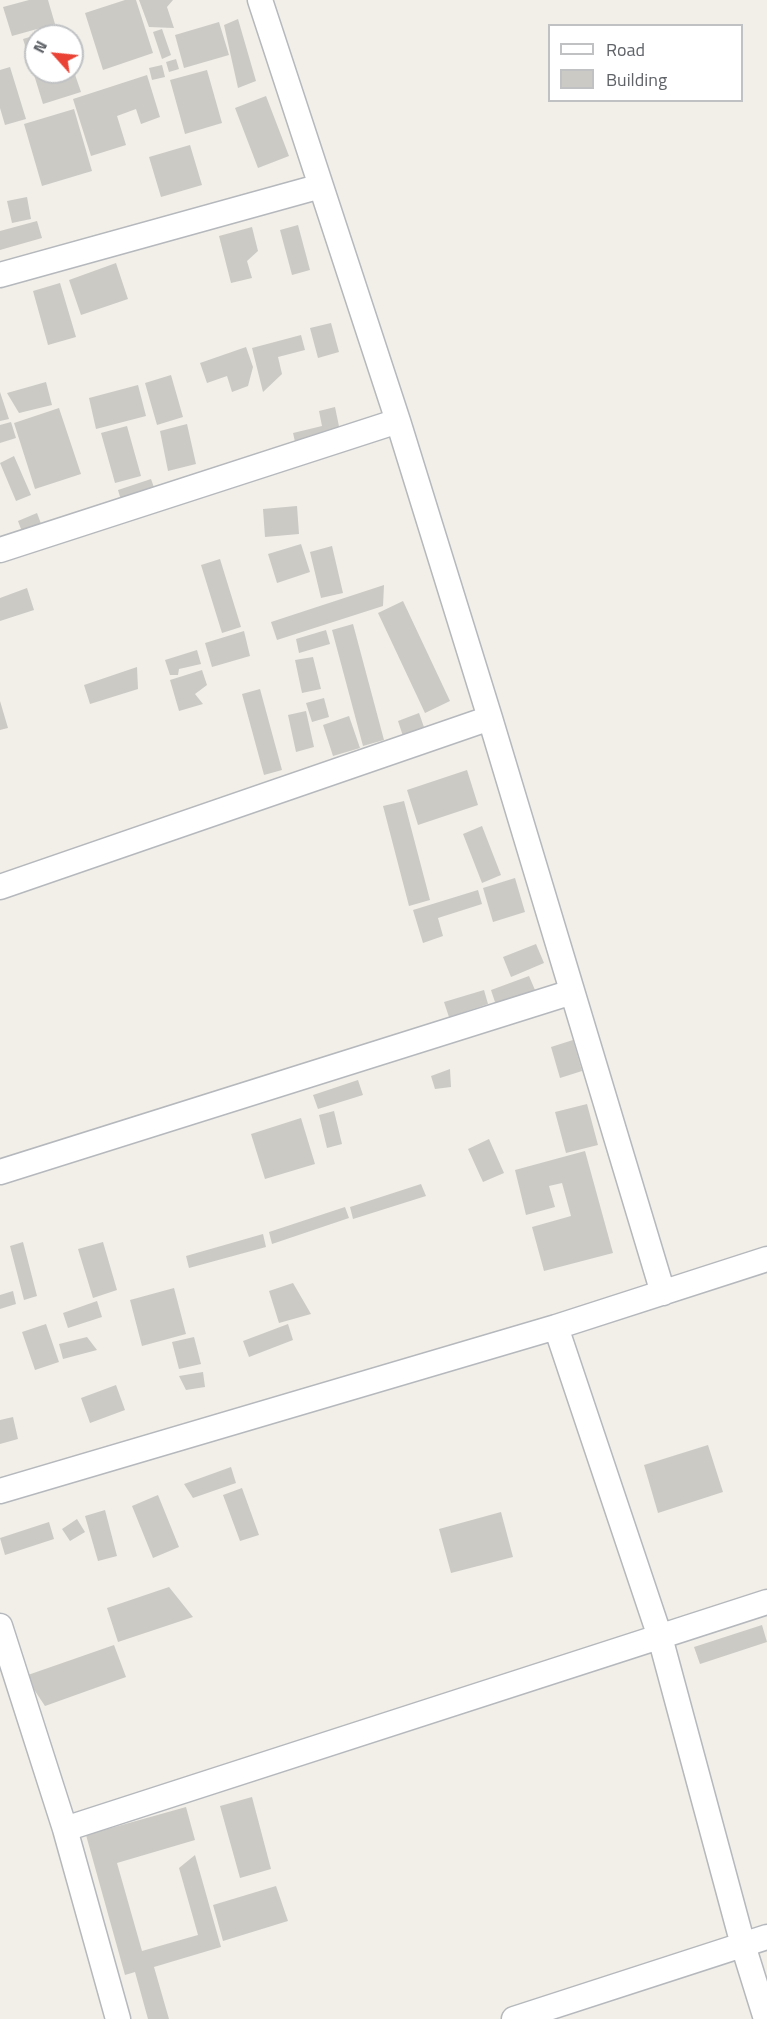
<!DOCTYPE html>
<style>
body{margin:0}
#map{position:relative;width:767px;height:2019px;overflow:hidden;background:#f1efe8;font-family:"Titillium Web",sans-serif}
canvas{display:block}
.legend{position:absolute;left:548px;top:24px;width:195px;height:78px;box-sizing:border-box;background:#fff;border:2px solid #bfc1c3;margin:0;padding:8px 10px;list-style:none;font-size:18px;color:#5f6368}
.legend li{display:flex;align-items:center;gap:12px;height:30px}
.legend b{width:30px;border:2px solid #bfc1c3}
.north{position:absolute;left:24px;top:24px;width:60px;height:60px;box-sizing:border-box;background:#fff;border:2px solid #bfc1c3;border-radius:50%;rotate:297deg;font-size:16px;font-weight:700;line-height:24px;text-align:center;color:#5f6368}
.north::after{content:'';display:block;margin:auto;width:21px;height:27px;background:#ea4335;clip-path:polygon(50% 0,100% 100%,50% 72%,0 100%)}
</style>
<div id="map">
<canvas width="767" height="2019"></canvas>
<ul class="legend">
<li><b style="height:8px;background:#fff"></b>Road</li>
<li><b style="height:16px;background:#cccac5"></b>Building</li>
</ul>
<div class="north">N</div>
</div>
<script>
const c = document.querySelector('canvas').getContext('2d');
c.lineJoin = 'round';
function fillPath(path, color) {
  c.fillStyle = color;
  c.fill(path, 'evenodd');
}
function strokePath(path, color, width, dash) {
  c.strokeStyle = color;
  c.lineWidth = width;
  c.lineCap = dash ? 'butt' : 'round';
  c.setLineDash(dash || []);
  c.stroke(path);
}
fillPath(new Path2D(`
 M 29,0 L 48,0 L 55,24 L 12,36 L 3,7 Z
 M 125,0 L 136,0 L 153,53 L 103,70 L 85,13 Z
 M 139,0 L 173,0 L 167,7 L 174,28 L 149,27 Z
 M 238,19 L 256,81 L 238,88 L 224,25 Z
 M 219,22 L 229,55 L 184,68 L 175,35 Z
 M 60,28 L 63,36 L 36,36 L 36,72 L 72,72 L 72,66 L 81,92 L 43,104 L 23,39 Z
 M 162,29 L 171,55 L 162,59 L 153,32 Z
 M 176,59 L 179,69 L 169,72 L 166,62 Z
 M 162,65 L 165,77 L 152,80 L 149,68 Z
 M 10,67 L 26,119 L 5,125 L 0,108 L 0,70 Z
 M 207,70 L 222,123 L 185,134 L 170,80 Z
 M 147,75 L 160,117 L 141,124 L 136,109 L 117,116 L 126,145 L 91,156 L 73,99 Z
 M 266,96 L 289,156 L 258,168 L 235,108 Z
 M 74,109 L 92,171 L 42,186 L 24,124 Z
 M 190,145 L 202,185 L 161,197 L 149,157 Z
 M 27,197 L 31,219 L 12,223 L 7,201 Z
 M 37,221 L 42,238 L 0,250 L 0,231 Z
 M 298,225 L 310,270 L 292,275 L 280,230 Z
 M 252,227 L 258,251 L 247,261 L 252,278 L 231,283 L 219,236 Z
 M 116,263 L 128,299 L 81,315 L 69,280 Z
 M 60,283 L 76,337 L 48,345 L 33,291 Z
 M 331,323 L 339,352 L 318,358 L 310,328 Z
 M 301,335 L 305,350 L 278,357 L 282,374 L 263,392 L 252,348 Z
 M 246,347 L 253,367 L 248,386 L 232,392 L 227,376 L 207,383 L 200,363 Z
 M 171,375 L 183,417 L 157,425 L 145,383 Z
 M 46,382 L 52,405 L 19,413 L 7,393 Z
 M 138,385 L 146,416 L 96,429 L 89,398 Z
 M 0,392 L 9,419 L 0,421 Z
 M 335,407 L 341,436 L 296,446 L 293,433 L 322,426 L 319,411 Z
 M 59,408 L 81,474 L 35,489 L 14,423 Z
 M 11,422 L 16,438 L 0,443 L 0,425 Z
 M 187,424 L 196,464 L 168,471 L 160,431 Z
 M 127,426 L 141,476 L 115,483 L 101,433 Z
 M 14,456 L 31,495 L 16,501 L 0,463 Z
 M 151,479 L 157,496 L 123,507 L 118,490 Z
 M 297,506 L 299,534 L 265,537 L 263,509 Z
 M 37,513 L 43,529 L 24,537 L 18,521 Z
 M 301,544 L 310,572 L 277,583 L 268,554 Z
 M 332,546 L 343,593 L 321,598 L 310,552 Z
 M 220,559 L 241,627 L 222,633 L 201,565 Z
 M 384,585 L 383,606 L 277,640 L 271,622 Z
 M 27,588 L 34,610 L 0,621 L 0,598 Z
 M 403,601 L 450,701 L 425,713 L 378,613 Z
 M 353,624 L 384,740 L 363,746 L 332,630 Z
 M 326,630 L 330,644 L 299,653 L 296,639 Z
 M 244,631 L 250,656 L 212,667 L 205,643 Z
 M 197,650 L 201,664 L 179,669 L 178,675 L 170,675 L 165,660 Z
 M 313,657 L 321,689 L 302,693 L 295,660 Z
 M 137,667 L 138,689 L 90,704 L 84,685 Z
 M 202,670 L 207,685 L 195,694 L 203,704 L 179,711 L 170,680 Z
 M 260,689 L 282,770 L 264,775 L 242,694 Z
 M 324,698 L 329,717 L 312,722 L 306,703 Z
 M 0,701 L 8,728 L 0,730 Z
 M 306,711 L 314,747 L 296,752 L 288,715 Z
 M 419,713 L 425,730 L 404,739 L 398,721 Z
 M 349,716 L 360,748 L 333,756 L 323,725 Z
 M 467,770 L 478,805 L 418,825 L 407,790 Z
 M 404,801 L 430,900 L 409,906 L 383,806 Z
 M 482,826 L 501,875 L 482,883 L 463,834 Z
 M 515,878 L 525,912 L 493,922 L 483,888 Z
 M 478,890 L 482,904 L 438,918 L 443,936 L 423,943 L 413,910 Z
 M 536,944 L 544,963 L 511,977 L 503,957 Z
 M 529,976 L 535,990 L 496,1005 L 491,990 Z
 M 484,990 L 488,1004 L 449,1017 L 444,1002 Z
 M 573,1040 L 582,1071 L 560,1078 L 551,1047 Z
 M 450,1069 L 451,1087 L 435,1089 L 431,1076 Z
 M 358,1080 L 363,1095 L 318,1109 L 313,1095 Z
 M 587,1104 L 598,1145 L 566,1153 L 555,1112 Z
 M 334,1111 L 342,1144 L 327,1148 L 319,1115 Z
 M 301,1118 L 315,1164 L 265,1179 L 251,1134 Z
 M 489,1139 L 504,1173 L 483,1182 L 468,1149 Z
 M 585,1151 L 613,1253 L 544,1271 L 532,1227 L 571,1216 L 562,1183 L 549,1186 L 555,1207 L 526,1215 L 515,1170 Z
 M 421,1184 L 426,1196 L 353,1219 L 350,1207 Z
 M 345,1207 L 349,1218 L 272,1244 L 269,1232 Z
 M 263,1234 L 266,1247 L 189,1268 L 186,1256 Z
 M 23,1242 L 37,1296 L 24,1300 L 10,1246 Z
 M 103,1242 L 117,1290 L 93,1298 L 78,1249 Z
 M 293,1283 L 311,1314 L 279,1323 L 269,1291 Z
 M 174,1288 L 186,1334 L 142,1346 L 130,1300 Z
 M 13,1291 L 16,1304 L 0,1309 L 0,1295 Z
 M 97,1301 L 102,1317 L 68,1328 L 63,1313 Z
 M 46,1324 L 59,1362 L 35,1370 L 22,1332 Z
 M 288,1324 L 293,1340 L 249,1357 L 243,1341 Z
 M 87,1337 L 97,1350 L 63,1359 L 59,1344 Z
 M 194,1337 L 201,1364 L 179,1369 L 172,1342 Z
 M 203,1372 L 205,1387 L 186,1390 L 179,1376 Z
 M 116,1385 L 125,1410 L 90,1423 L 81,1398 Z
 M 13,1417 L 18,1439 L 0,1444 L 0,1420 Z
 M 708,1445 L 723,1492 L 658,1513 L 644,1465 Z
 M 231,1467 L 236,1483 L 193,1498 L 184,1484 Z
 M 242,1488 L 259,1535 L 240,1541 L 223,1495 Z
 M 158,1495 L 179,1547 L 153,1558 L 132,1506 Z
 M 105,1510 L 117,1556 L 98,1561 L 85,1516 Z
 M 501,1512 L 513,1557 L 451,1573 L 439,1529 Z
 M 77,1519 L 85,1532 L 70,1541 L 62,1529 Z
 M 49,1522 L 54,1539 L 5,1555 L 0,1538 Z
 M 169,1587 L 193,1617 L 118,1642 L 107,1608 Z
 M 762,1625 L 767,1642 L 700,1664 L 694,1647 Z
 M 114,1645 L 126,1677 L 45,1706 L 25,1676 Z
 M 252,1797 L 271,1869 L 240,1878 L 220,1806 Z
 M 186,1807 L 195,1840 L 117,1863 L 142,1951 L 198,1935 L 179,1868 L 195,1855 L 221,1947 L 154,1967 L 169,2019 L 148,2019 L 135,1972 L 125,1975 L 86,1835 Z
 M 276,1886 L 288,1921 L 223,1941 L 213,1905 Z`), '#cccac5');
const street = new Path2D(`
 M 260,0 L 398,421 L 490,718 L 663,1293
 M 0,275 L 321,186
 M 0,550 L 398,421
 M 0,887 L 490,718
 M 0,1172 L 572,992
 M 556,1327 L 660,1637 L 743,1945 L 766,2019
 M 0,1491 L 556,1327 L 767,1259
 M 0,1626 L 65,1829 L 118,2019
 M 65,1829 L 767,1602
 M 514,2019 L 767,1937`);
strokePath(street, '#b5b8bc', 27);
strokePath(street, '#fff', 24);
</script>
